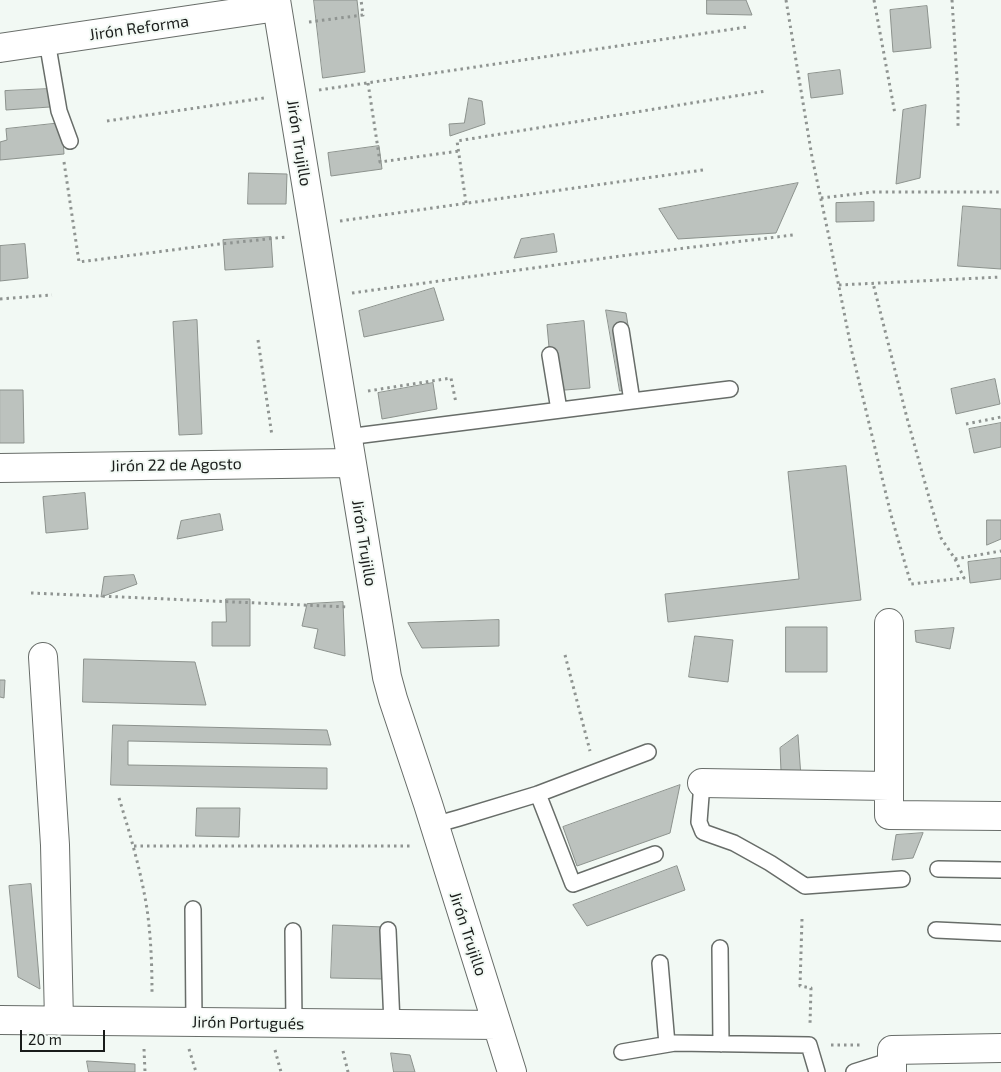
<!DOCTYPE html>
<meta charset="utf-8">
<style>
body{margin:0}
#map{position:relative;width:1001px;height:1072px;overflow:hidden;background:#f2f9f4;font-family:"Exo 2",sans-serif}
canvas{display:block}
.scale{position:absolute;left:20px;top:1030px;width:85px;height:22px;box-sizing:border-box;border:2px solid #191c1a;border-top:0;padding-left:6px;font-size:15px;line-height:18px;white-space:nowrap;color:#191c1a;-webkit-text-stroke:4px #f2f9f4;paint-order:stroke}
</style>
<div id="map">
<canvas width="1001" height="1072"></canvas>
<div class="scale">20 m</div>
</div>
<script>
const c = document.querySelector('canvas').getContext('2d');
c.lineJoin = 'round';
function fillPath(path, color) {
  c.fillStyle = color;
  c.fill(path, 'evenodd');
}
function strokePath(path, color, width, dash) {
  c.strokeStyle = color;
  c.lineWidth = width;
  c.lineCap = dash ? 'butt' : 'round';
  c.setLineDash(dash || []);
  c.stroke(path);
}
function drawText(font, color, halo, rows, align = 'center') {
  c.font = font + ' "Exo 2",sans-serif';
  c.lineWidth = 4;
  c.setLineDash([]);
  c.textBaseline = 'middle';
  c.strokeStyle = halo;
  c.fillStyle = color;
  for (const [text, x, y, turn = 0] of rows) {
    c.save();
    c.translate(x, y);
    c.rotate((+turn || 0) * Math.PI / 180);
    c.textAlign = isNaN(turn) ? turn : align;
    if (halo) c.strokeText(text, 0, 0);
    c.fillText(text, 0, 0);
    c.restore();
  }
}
const building = new Path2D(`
 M 314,0 L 357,0 L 365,72 L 323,78 Z
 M 707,0 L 746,0 L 752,15 L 707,14 Z
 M 927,6 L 931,48 L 893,52 L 890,10 Z
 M 840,70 L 843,94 L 811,98 L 808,74 Z
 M 49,89 L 50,107 L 6,110 L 5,91 Z
 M 469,98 L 482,101 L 485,124 L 450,136 L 449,124 L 464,123 Z
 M 926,105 L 920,178 L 896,184 L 903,110 Z
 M 62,123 L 64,154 L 0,160 L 0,142 L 7,140 L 6,129 Z
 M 379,146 L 382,169 L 331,176 L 328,153 Z
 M 249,173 L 287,174 L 286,204 L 248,204 Z
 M 798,183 L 776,233 L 678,239 L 659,209 Z
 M 874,202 L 874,221 L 836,222 L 836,203 Z
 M 963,206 L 1001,209 L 1001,269 L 958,266 Z
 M 554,234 L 557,252 L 514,258 L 521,239 Z
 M 271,237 L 273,267 L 225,270 L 223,240 Z
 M 25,244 L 28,278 L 0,281 L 0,246 Z
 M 434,288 L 444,320 L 364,337 L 359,311 Z
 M 606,310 L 626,313 L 638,387 L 620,391 Z
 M 197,320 L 202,434 L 179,435 L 173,322 Z
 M 584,321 L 590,388 L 553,391 L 547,325 Z
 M 995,379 L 1000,404 L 956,414 L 951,389 Z
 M 433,383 L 437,409 L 382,419 L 378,393 Z
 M 0,390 L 23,390 L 24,443 L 0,443 Z
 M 1001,423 L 1001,447 L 974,453 L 969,429 Z
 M 846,466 L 861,600 L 668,622 L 665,594 L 799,579 L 788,472 Z
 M 85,493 L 88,529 L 46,533 L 43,497 Z
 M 220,514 L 223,530 L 177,539 L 181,521 Z
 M 987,520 L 1001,520 L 1001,539 L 987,545 Z
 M 1001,558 L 1001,579 L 970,583 L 968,562 Z
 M 134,575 L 137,584 L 101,597 L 104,577 Z
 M 226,599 L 250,599 L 250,646 L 212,646 L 212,622 L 226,622 Z
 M 343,602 L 345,656 L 314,648 L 318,629 L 302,626 L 307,604 Z
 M 499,620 L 499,646 L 422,648 L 408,623 Z
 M 786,627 L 827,627 L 827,672 L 786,672 Z
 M 954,628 L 950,649 L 916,642 L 915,631 Z
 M 695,636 L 733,640 L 728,682 L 689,677 Z
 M 84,659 L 195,662 L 206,705 L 83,702 Z
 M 0,680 L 5,680 L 4,698 L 0,697 Z
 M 113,725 L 327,730 L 331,745 L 128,741 L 128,765 L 327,768 L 327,789 L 111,785 Z
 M 798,735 L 801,777 L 781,771 L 780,748 Z
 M 680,785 L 670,833 L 577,866 L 563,827 Z
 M 197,808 L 240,808 L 239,837 L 196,836 Z
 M 923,833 L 913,858 L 892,860 L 896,835 Z
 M 677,866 L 685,890 L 587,926 L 573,905 Z
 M 31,884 L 40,989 L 18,977 L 9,886 Z
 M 333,925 L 384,927 L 383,979 L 331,978 Z
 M 391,1053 L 410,1055 L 415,1072 L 394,1072 Z
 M 87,1061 L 135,1064 L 135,1072 L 89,1072 Z`);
fillPath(building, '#bcc2be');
strokePath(building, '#8c928d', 1);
const lane = new Path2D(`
 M 47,41 L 59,111 L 70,141
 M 550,355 L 559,410
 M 632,401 L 730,389
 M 347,437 L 632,401 L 621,330
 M 702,783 L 699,822 L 703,832 L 734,843 L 770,863 L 805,886 L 902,879
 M 538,794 L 573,884 L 655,854
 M 434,825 L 459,818 L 538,794 L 648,752
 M 938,869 L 1001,870
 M 193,909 L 194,1022
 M 388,930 L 392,1024
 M 936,930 L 1001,933
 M 293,931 L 294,1023
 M 720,948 L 721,1044
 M 660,963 L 667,1044
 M 622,1052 L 675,1043 L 809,1045 L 817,1072
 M 854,1072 L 892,1060`);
const street = new Path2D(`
 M 276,0 L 387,677 L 393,699 L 428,804 L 512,1072
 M 0,48 L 277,7
 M 0,468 L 351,463
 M 889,623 L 889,815 L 1001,816
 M 43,657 L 55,845 L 59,1021
 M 702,783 L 889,786
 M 0,1020 L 497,1025
 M 892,1072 L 892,1050 L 1001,1048`);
strokePath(lane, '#686d69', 18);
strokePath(street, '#686d69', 30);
strokePath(new Path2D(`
 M 786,0 L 812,157 L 829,237 L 852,352 L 891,515 L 911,584 L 964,578 L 955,559 L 941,538 L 932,508 L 907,418 L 873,283
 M 874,0 L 895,114
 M 952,0 L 958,94 L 958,128
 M 309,22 L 363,15 L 361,0
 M 368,83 L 380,162 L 459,151
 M 319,90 L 747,27
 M 107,121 L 264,98
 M 64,162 L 79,262 L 211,245 L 286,237
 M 821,198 L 873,192 L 1001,192
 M 466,203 L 457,141 L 766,91
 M 340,221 L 703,170
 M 839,285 L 1001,277
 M 352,293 L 628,255 L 793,235
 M 0,299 L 52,295
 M 258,340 L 272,436
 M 368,391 L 451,378 L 456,403
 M 966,424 L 1001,417
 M 955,559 L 1001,551
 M 31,593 L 348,607
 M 565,655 L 590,751
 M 119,798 C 130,834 141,871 147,909 C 151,937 152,966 152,993
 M 134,846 L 412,846
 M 802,919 L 800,986 L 811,988 L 810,1024
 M 831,1045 L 860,1045
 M 144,1049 L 145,1072
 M 189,1049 L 196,1072
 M 275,1050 L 281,1072
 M 343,1051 L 348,1072`), '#8f9491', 3, [2.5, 4]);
strokePath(lane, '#fff', 15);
strokePath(street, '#fff', 28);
drawText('16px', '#191c1a', '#f2f9f4', [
 ["Jirón Reforma",139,28,-8],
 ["Jirón Trujillo",299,143,81],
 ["Jirón 22 de Agosto",176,465,-1],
 ["Jirón Trujillo",364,543,81],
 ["Jirón Trujillo",468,934,72],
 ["Jirón Portugués",248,1023,1]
]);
</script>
